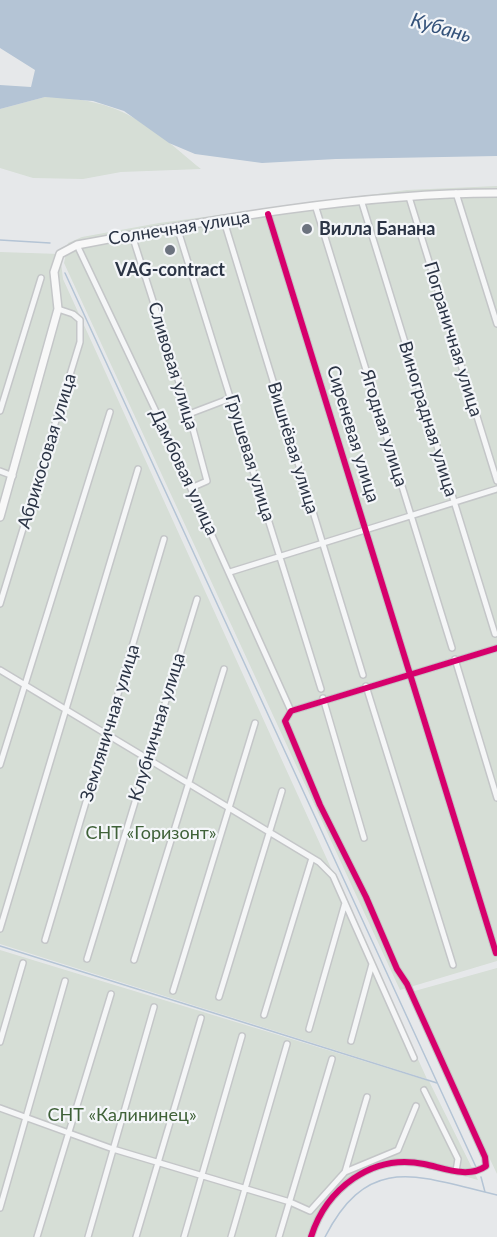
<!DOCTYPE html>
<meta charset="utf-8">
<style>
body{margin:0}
canvas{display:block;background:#e6e8ea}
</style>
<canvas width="497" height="1237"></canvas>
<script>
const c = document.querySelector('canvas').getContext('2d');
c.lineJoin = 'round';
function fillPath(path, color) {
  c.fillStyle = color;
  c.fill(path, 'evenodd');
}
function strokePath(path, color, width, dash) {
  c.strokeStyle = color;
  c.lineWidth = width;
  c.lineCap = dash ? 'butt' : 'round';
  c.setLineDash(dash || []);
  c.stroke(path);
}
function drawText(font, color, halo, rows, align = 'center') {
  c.font = font + ' Lato,sans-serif';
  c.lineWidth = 4.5;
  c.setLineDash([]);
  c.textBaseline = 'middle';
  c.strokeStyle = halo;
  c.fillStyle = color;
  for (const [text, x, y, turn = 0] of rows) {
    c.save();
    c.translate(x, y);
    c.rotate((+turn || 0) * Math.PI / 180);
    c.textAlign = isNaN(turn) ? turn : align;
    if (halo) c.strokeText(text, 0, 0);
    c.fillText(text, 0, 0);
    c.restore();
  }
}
fillPath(new Path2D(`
 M 45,97 C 122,99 145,122 201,169 L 121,172 L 83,179 L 33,178 L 0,168 L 0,109 Z
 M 497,186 L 497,961 L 400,990 L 64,263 L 68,243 L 82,237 L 159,223 L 407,190 Z
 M 0,252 L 60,254 L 63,279 L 427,1079 L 0,944 Z
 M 0,950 L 429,1081 L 478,1180 C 457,1174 433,1166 410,1165 C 367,1163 324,1196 314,1237 L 0,1237 Z
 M 497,968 L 497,1174 L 411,992 Z`), '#d6ded6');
fillPath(new Path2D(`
 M 0,0 L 497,0 L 497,156 L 336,159 L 262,163 L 195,154 L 169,143 L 124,111 L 93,101 L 45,97 L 0,109 L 0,85 L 31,87 L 35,70 L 0,48 Z`), '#b4c4d5');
strokePath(new Path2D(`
 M 0,240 L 50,243
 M 65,273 L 476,1167
 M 0,946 L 437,1083
 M 481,1177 L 485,1192
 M 325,1237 C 369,1151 420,1177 497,1195`), '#b4c4d5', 1.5);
const street = new Path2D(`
 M 456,193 L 497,324
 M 409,197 L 497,481
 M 362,203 L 495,634
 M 316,208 L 452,648
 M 268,214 L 496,953
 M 224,221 L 363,675
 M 177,227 L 321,689
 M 132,235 L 189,414 L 207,481 L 191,488
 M 77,245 L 160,420 L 291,711
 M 0,411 L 41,278
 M 189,414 L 231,398
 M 0,471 L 13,476
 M 230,572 L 497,489
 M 0,604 L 80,342 L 80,320 L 73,314 L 58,309
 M 455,659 L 497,798
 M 0,670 L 319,862 L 333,876 L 414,1058
 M 366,686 L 453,965
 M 323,698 L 364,838
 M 0,765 L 110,412
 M 0,929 L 138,469
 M 45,940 L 164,539
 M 87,959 L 197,599
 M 134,960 L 224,669
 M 173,991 L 255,723
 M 219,997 L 282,791
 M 264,1015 L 312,858
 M 309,1029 L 345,903
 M 351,1041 L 372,964
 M 0,1042 L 23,963
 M 424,1090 L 458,1159 L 456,1171
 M 0,1108 L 113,1149 L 290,1202 L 310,1211 L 345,1172 L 398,1150 L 416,1106
 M 345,1172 L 367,1097
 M 0,1208 L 65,981
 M 37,1237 L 111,994
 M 88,1237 L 154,1007
 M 136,1237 L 201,1018
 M 184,1237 L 242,1036
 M 231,1237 L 287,1044
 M 279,1237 L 332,1059
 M 311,1237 C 326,1189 372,1153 424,1164 C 444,1168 468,1179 486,1166 L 485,1157 L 407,984 L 397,969 L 366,897 L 320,805 L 285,721 L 291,711 L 497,648`);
const secondary = new Path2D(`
 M 0,517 L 58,309 L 54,272 L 60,254 L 77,245 C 210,220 361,193 497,193`);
strokePath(street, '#c4c6c8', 8);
strokePath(secondary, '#c4c6c8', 10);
strokePath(street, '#f5f6f7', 5);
strokePath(secondary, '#f8f8f8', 7);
strokePath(new Path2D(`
 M 268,214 L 496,953
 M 311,1237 C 326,1189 372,1153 424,1164 C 444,1168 468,1179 486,1166 L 485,1157 L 407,984 L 397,969 L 366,897 L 320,805 L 285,721 L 291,711 L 497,648`), '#d6006c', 6);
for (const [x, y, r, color] of [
 [307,229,6,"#6c737f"],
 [170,250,6,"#6c737f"]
]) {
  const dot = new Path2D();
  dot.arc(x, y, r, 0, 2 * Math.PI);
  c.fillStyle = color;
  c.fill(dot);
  strokePath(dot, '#f4f6f9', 2);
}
drawText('18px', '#2b3445', '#f4f6f9', [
 ["Солнечная улица",179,228,-9],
 ["Пограничная улица",453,339,73],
 ["Сливовая улица",173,366,73],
 ["Виноградная улица",428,419,73],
 ["Ягодная улица",384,428,73],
 ["Сиреневая улица",353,434,73],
 ["Вишнёвая улица",293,448,73],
 ["Абрикосовая улица",47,451,-73],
 ["Грушевая улица",250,458,73],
 ["Дамбовая улица",184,472,65],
 ["Земляничная улица",110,723,-73],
 ["Клубничная улица",157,727,-73]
]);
drawText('bold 18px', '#2b3445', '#f4f6f9', [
 ["Вилла Банана",319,229],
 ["VAG-contract",170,270,"center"]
], 'left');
drawText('18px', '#3f6138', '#f4f6f9', [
 ["СНТ «Горизонт»",151,833],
 ["СНТ «Калининец»",122,1115]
]);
drawText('italic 20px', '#34527a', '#f4f6f9', [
 ["Кубань",441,28,16]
]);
</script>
